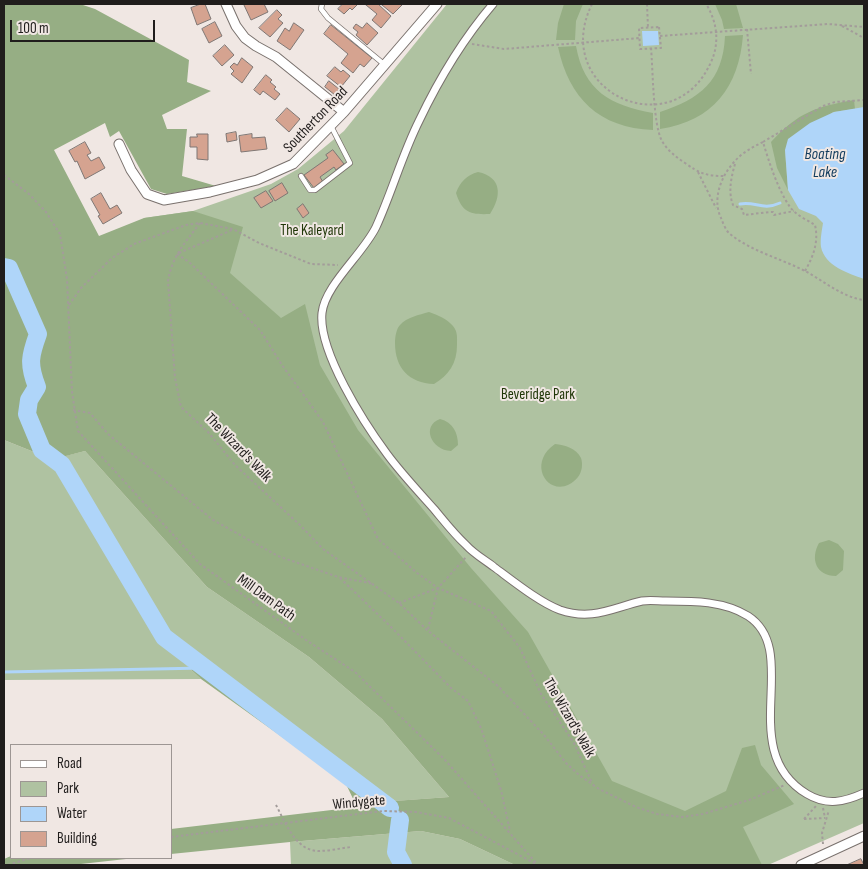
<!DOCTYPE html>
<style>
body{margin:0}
#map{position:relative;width:868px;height:869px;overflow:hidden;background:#f0e7e3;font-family:"Sofia Sans Condensed",sans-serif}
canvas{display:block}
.frame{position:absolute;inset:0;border:5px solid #201d1c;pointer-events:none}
.legend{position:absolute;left:10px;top:744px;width:162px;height:115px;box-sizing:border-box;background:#f0e7e3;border:1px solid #9d9693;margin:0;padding:6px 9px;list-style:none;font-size:15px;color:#201d1c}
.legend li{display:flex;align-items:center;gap:10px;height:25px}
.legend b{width:25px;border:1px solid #9d9693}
.scale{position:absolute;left:10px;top:20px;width:145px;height:22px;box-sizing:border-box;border:2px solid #201d1c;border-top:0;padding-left:6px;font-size:15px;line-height:18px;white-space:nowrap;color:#201d1c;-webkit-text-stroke:4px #f0e7e3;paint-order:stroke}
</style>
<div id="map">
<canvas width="868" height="869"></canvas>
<div class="frame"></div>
<ul class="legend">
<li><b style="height:6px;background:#fff"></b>Road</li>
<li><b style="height:14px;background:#afc2a1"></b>Park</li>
<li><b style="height:14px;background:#afd5f9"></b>Water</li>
<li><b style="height:14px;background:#d5a390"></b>Building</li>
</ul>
<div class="scale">100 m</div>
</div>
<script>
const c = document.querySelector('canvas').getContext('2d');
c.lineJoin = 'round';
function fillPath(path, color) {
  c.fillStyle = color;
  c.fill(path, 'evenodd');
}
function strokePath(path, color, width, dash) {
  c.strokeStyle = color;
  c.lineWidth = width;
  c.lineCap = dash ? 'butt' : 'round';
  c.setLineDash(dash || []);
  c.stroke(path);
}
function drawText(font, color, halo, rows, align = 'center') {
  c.font = font + ' "Sofia Sans Condensed",sans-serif';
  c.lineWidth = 4;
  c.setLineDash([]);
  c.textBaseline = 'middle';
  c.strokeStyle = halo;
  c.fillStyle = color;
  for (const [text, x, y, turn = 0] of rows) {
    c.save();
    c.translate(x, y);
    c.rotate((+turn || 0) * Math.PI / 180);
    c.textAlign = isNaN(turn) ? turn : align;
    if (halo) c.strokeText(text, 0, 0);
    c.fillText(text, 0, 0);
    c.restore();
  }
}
fillPath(new Path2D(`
 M 447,4 L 864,4 L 864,823 L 768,865 L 570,865 L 78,317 L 144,218 L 193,211 L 271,184 L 298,169 L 344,131 Z
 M 4,440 L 34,452 L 61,474 L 155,636 L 201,679 L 4,680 Z
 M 85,451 L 207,587 L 309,657 L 382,719 L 449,797 L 395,801 L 229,682 L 167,632 L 61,457 Z
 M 421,831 L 460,839 L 515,865 L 291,865 L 290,842 Z`), '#afc2a1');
fillPath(new Path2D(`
 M 4,4 L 80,4 L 95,9 L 189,60 L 187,82 L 211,91 L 162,115 L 167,129 L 187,129 L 182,176 L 216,186 L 167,194 L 151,189 L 119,131 L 110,137 L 105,123 L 54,150 L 99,236 L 144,218 L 193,211 L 243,227 L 230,273 L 281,318 L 305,304 L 320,365 L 358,430 L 471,568 L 528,632 L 612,781 L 685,811 L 726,791 L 742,748 L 755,745 L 761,765 L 794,804 L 743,827 L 762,865 L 515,865 L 460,839 L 421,831 L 290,842 L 171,854 L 171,829 L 357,807 L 345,782 L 201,679 L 155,636 L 61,474 L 34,452 L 4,440 ZM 85,451 L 207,587 L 309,657 L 382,719 L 449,797 L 394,801 L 229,682 L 167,632 L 62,457 Z
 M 564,4 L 583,4 L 576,21 L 575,40 L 556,40 L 558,23 Z
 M 715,4 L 736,4 L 743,28 L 724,29 L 722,20 Z
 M 743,35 C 739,87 713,121 660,129 L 660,112 C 700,99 723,81 725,36 Z
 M 576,46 C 584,91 610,105 653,113 L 653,130 C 599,128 569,98 558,47 Z
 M 854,100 L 855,109 L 833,112 L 785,150 L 788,190 L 777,168 L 771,142 C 799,112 815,107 854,100 Z
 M 478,172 C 502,177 502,196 490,214 C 470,215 462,212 456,193 C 460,182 467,175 478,172 Z
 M 429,312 C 438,315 447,319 453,326 C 458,332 457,338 457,345 C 457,363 449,375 434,384 C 409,383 395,368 395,343 C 395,338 396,329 400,325 C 407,317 419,315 429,312 Z
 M 440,419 C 453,422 458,433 458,445 L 451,451 C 431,450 421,426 440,419 Z
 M 555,444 C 565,445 576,448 581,458 C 583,464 582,472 578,477 C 554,505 523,466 555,444 Z
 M 829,540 L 838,544 L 844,551 L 843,570 L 836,576 C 816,576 810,559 819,543 Z
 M 11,856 L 11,858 L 135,858 L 72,865 L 4,865 L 4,859 Z`), '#96ae84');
fillPath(new Path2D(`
 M 642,31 L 658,31 L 659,45 L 643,46 Z
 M 864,107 L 864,279 C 848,273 825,266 821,247 C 820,239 822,230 823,223 L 816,216 L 799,209 L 788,190 L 785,150 L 788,139 L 810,123 L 834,112 Z`), '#afd5f9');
strokePath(new Path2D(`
 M 740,204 C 756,201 762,211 780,203
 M 4,672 L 204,668`), '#afd5f9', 3);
strokePath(new Path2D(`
 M 4,267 L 9,268 L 38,334 C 30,356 28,364 37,387 L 29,400 L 27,414 L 42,450 L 62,465 L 164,637 L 390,808
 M 400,820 L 396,852 L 403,865`), '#afd5f9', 18);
const building = new Path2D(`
 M 201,4 L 205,4 L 211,19 L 197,25 L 191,8 Z
 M 247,4 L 264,4 L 268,12 L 251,20 L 244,5 Z
 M 343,4 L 358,4 L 352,10 L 350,8 L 344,14 L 338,9 Z
 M 368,4 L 378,4 L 391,16 L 381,28 L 372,20 L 377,14 L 366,5 Z
 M 383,4 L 403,4 L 393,14 L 382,5 Z
 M 277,10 L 282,15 L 278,19 L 283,23 L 270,37 L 259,28 Z
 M 215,22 L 222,36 L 209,43 L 202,29 Z
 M 294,23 L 304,30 L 290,50 L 277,41 L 285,28 L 289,31 Z
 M 367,23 L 378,33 L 367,45 L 356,35 L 358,32 L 353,28 L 356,24 L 362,28 Z
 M 331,25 L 372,58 L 364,67 L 360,64 L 353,73 L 341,63 L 348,54 L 324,34 Z
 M 225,45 L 234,55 L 222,66 L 213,56 Z
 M 242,58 L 253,67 L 242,83 L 231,74 L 234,71 L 230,67 L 234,63 L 237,65 Z
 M 335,67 L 341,72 L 343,70 L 350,76 L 341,87 L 327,76 Z
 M 266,75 L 272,80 L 270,82 L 276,87 L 274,89 L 280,94 L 275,100 L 263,91 L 260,95 L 254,90 Z
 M 329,81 L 339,89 L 335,95 L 325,87 Z
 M 287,108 L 300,119 L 289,132 L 276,120 Z
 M 236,132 L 237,140 L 227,142 L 226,134 Z
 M 197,134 L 208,134 L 208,160 L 197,159 L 197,147 L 190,147 L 190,137 L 197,137 Z
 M 252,134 L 252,138 L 265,137 L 267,149 L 241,152 L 239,136 Z
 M 85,142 L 91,153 L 87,155 L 91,161 L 99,157 L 105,168 L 85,179 L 77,161 L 75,162 L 69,151 Z
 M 333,150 L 344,164 L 336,170 L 334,167 L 320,177 L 323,182 L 314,188 L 304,175 L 328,158 L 326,155 Z
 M 282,183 L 288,193 L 275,201 L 269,191 Z
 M 266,191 L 273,201 L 261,208 L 254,198 Z
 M 101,193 L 110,209 L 117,205 L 122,213 L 103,224 L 98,216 L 100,215 L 91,199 Z
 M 303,204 L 309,213 L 303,218 L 297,209 Z
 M 861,859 L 864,865 L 847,865 Z`);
fillPath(building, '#d5a390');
strokePath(building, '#7f7774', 1);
const service = new Path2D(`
 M 322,4 L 321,9 L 328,18 L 385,65
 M 301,176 L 310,190 L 315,190 L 350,163 L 331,126`);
const pedestrian = new Path2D(`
 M 493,4 C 463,39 439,79 419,121 C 402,155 392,192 376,227 C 363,254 325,285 322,313 C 318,351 364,423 387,454 C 401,473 418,491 434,509 C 444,521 454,534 466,545 C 474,554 485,560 494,567 C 513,581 539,602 560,610 C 592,621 612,608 642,601 C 650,600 658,601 666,601 C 694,601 724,601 748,616 C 803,652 734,750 807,794 C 827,806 844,802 864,793`);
const minor = new Path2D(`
 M 226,4 L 236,26 L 245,38 L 256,46 L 276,57 L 344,112
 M 119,144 L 131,170 L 147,194 L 164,200 L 210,192 L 257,180 L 293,164 L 344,112 L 437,4
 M 801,865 L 864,836`);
strokePath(service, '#79716d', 6);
strokePath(pedestrian, '#79716d', 9);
strokePath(minor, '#79716d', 11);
strokePath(new Path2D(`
 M 592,4 C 549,91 673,148 711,62 C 720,43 717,21 706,4
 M 647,4 L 648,28
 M 842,26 L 864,38
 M 659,27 L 661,48 L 640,49 L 639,28 Z
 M 747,29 L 751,74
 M 660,36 L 828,24 L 864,27
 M 472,44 L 504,49 L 640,38
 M 651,48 C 653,70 653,125 662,141 C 667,150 676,157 685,163 C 699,173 706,176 724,176
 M 763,142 L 823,106 L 835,102 L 864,100
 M 735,164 C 731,178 728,192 733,205 L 742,209 L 744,215 L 770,212 L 773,212 L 774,215 L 794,211
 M 698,172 L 716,208
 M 4,175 L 29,194 L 46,212 L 60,234 L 67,279 L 72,392 L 78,431 L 200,564 L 306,640 L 355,672 L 445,760 L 538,865
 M 200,223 C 185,243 172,256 168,281 L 175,378 L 181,407 L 208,432 L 235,465 L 301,526 L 323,549 L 399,603 L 427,630 L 498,686 L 544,735 L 566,763 L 579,775 L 599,789 L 636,807 L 657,814 L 682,817 L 703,814 L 749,800 L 785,785
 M 179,253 L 232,230
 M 177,254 L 189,262 L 260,330 L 282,365 L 323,422 L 378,539 L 417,573 L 438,588 L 491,611 L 520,648 L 541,694 L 574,743 L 592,783
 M 805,271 C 813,257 819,242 815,225 C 807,220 796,215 790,207 C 778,190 769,162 763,142 C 755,146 747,150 740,156 C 723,171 711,197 721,218 C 723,223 726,231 730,234 C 751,251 779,258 803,270 C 823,280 841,297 864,300
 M 69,305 L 81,288 L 112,258 L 134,244 L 186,225 L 200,223 L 233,229 L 259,243 L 311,264 L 338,265
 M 73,410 L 90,413 L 108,434 L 213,520 L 278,556 L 338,577 L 374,584
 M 340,578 L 392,628 L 451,688 L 468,701 L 481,728 L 501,790 L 510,831
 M 399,603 L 438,588 L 467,556
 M 428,629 L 438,588
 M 276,805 C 284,820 294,846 312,850 C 321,853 341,848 351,847
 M 823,808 L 825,818
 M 804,819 L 816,806
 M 804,819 L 825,818
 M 171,837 L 383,811 L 416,812 L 449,818 L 536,864
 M 823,844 L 822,833 L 829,810
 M 8,865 L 30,858`), '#a39c9a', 2, [2.5, 2.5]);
strokePath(service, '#fff', 4.5);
strokePath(pedestrian, '#fff', 7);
strokePath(minor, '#fff', 9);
drawText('15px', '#201d1c', '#f0e7e3', [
 ["Southerton Road",316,120,-46],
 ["The Wizard's Walk",238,448,46],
 ["Mill Dam Path",266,598,36],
 ["The Wizard's Walk",569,718,60],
 ["Windygate",359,803,-5]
]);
drawText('15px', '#203708', '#f0e7e3', [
 ["The Kaleyard",312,231],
 ["Beveridge Park",538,395]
]);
drawText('italic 16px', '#113b5d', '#f0e7e3', [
 ["Boating",825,155],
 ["Lake",825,173]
]);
</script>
